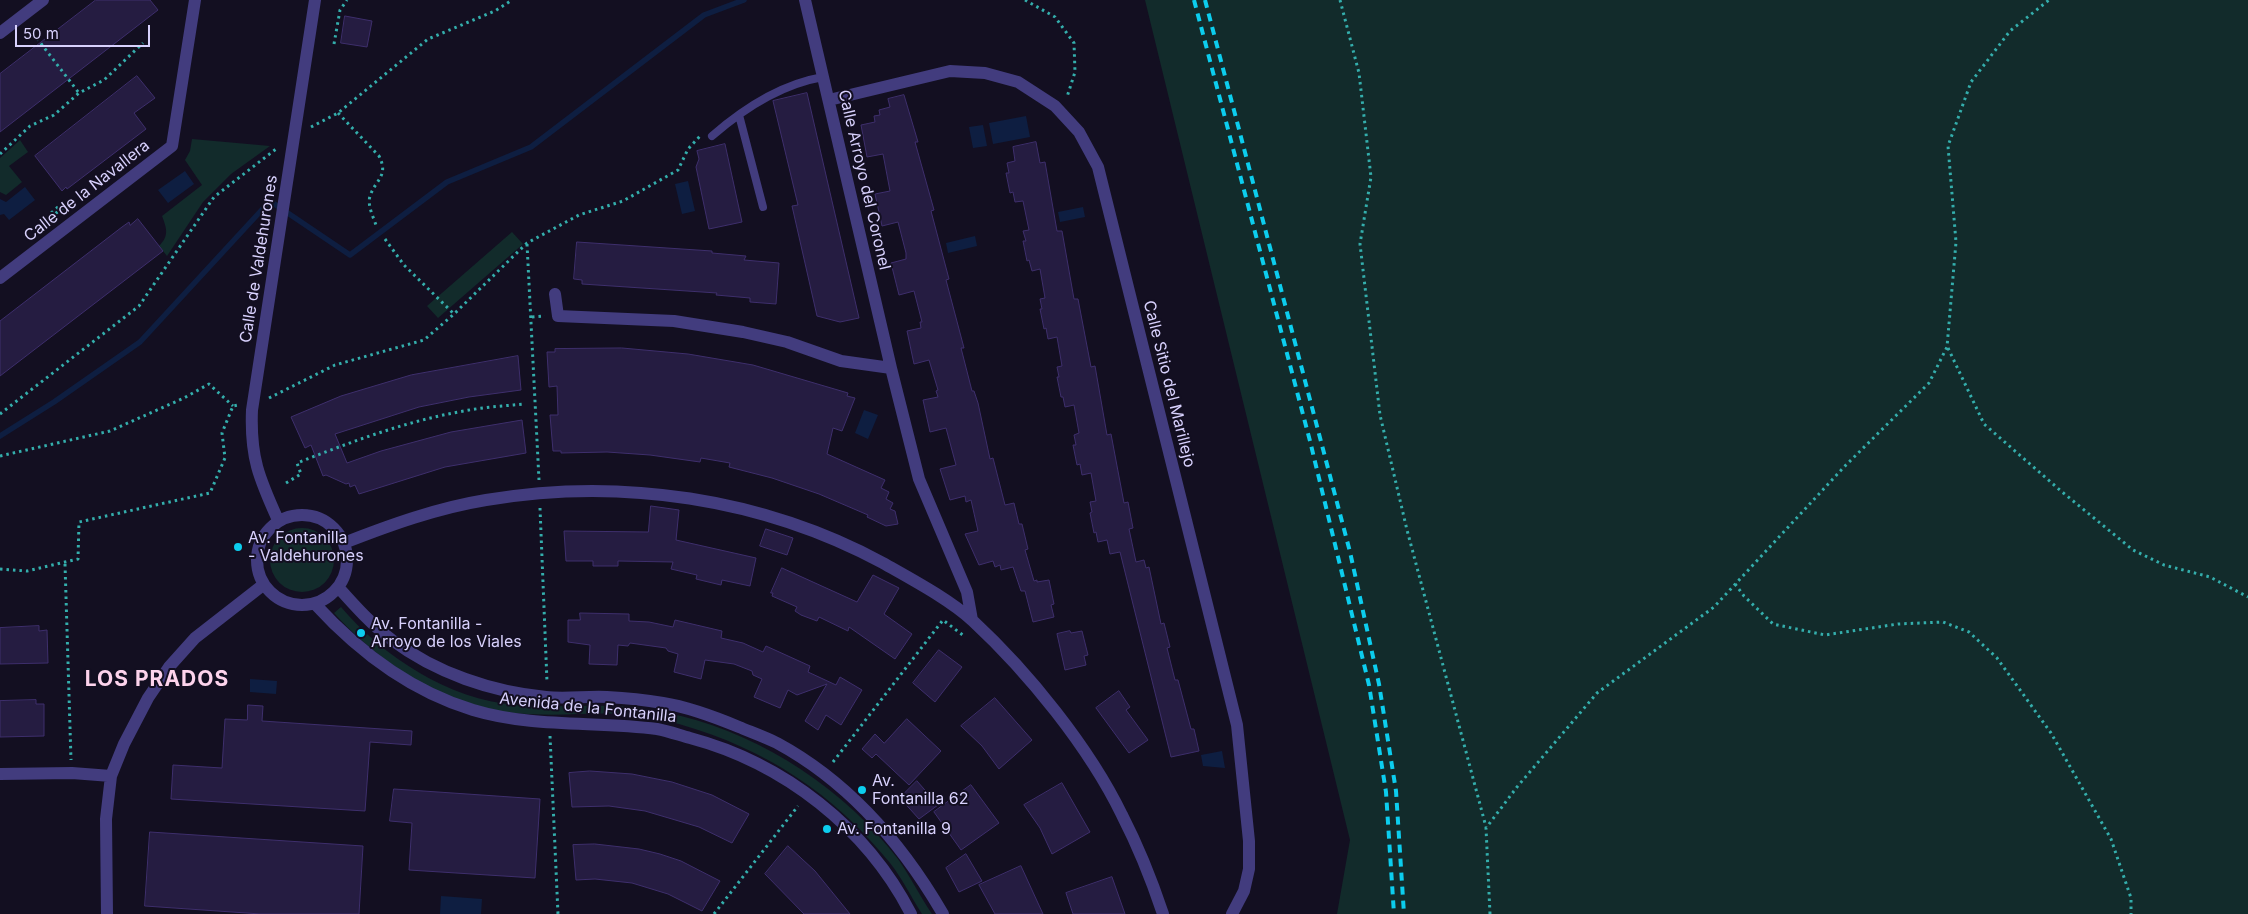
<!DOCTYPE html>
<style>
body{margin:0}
#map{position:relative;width:2248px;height:914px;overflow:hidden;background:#130f21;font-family:Inter,sans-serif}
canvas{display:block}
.scale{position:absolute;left:15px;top:25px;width:135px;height:22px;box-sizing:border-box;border:2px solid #d8d1fd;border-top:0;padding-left:6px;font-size:15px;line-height:18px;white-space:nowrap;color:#d8d1fd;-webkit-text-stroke:4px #130f21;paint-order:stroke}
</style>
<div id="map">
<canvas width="2248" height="914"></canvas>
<div class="scale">50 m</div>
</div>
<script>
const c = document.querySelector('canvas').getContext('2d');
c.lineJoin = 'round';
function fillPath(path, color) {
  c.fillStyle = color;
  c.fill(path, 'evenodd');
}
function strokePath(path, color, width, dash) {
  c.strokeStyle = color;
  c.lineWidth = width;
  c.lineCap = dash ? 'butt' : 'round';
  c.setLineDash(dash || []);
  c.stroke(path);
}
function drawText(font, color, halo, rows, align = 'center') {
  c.font = font + ' Inter,sans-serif';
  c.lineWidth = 4;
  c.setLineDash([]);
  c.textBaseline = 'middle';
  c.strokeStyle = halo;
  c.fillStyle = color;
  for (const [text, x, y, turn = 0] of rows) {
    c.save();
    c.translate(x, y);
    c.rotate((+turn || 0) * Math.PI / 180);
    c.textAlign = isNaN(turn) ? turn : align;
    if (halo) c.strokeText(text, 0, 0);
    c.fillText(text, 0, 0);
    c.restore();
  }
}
fillPath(new Path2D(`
 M 1145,0 L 2248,0 L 2248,914 L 1337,914 L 1350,840 Z
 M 192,139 L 270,146 L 231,174 L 203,202 L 167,256 L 159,246 C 169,236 167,229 162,216 L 202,185 L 185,160 L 190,151 Z
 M 20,140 L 28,152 L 9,166 L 22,182 L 6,195 L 0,192 L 0,158 Z
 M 512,232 L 523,244 L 438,318 L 427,306 Z
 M270 560a32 32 0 1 1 64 0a32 32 0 1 1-64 0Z
 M 341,607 C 382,656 450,700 515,705 C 548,708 581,705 613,706 C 635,706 660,711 681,716 C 765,737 845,790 898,859 C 910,876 920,896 932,914 L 922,914 C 911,897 902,878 890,863 C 833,793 766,749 679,724 C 660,719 637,717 616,714 C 604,713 591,714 578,714 C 557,715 536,715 514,713 C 448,709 377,661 334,613 Z`), '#122b2b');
fillPath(new Path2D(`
 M 1026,116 L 1030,137 L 993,144 L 989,123 Z
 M 983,125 L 987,146 L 973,148 L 969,127 Z
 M 185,171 L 194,184 L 168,203 L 158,190 Z
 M 688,181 L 695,211 L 682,214 L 675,184 Z
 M 25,187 L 35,200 L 9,220 L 4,214 L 0,215 L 0,199 L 6,202 Z
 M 1083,207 L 1085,217 L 1060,222 L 1058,212 Z
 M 975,236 L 977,246 L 948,253 L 946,243 Z
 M 864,410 L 878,415 L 868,439 L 855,433 Z
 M 250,679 L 277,681 L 276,694 L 250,692 Z
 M 1222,751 L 1225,768 L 1203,766 L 1201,755 Z
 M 441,896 L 482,899 L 481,914 L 440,914 Z`), '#0e1e41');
strokePath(new Path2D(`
 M 0,436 L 54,402 L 140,342 L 270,201 L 350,255 L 447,182 L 531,147 L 704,15 L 744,0`), '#0e1e41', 5.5);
const building = new Path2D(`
 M 96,0 L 150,0 L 158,10 L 0,132 L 0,74 Z
 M 345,16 L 372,21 L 367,47 L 341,43 Z
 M 137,76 L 155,98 L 134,113 L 146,129 L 67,189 L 66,187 L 62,191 L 35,156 Z
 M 807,93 L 859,318 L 840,322 L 817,316 L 792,206 L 798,205 L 773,101 Z
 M 904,95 L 918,142 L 915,142 L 934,210 L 931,211 L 949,279 L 946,280 L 964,348 L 961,348 L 972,391 L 974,391 L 978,403 L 990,459 L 993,458 L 1005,505 L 1014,503 L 1019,524 L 1022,524 L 1028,549 L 1025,550 L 1034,581 L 1037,580 L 1037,582 L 1049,580 L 1054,604 L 1051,605 L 1054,617 L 1033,622 L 1025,591 L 1021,591 L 1013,567 L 1001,570 L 1000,565 L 995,567 L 993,561 L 979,565 L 965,534 L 978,531 L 971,500 L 966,502 L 965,496 L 950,500 L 940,469 L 956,465 L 946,428 L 930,432 L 923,400 L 938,397 L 936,391 L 938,390 L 929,360 L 914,364 L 907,331 L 921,328 L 920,322 L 922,322 L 914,291 L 899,295 L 891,263 L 906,259 L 906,253 L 898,222 L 882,226 L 875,194 L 890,191 L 883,154 L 867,157 L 861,125 L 875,122 L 874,116 L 880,115 L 879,110 L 890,107 L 888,99 Z
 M 1036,142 L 1040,163 L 1045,162 L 1057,231 L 1062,231 L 1074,299 L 1078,299 L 1091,367 L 1095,366 L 1107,435 L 1111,434 L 1124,503 L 1128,502 L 1133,528 L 1129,529 L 1136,562 L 1144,560 L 1146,568 L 1149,567 L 1161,624 L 1164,623 L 1170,647 L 1167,648 L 1175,680 L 1178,680 L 1191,729 L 1194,729 L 1199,751 L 1171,757 L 1120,552 L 1110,554 L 1107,540 L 1098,542 L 1096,532 L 1094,533 L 1090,513 L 1092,512 L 1090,502 L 1096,501 L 1091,473 L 1082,475 L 1080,464 L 1077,465 L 1073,445 L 1076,445 L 1074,435 L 1079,433 L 1074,405 L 1065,407 L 1063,397 L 1061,397 L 1057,377 L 1059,377 L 1057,367 L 1062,366 L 1057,337 L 1048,339 L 1046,328 L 1044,329 L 1040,309 L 1042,309 L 1040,299 L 1045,298 L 1040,269 L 1032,271 L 1029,260 L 1027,261 L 1023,241 L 1026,241 L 1023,231 L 1029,230 L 1023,201 L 1015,202 L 1013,192 L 1010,193 L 1006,173 L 1009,173 L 1007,163 L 1015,161 L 1013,147 Z
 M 725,144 L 742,222 L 709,229 L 696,167 L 699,159 L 697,151 Z
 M 138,219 L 163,251 L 0,376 L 0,321 L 122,227 L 129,222 L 130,225 Z
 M 577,242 L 712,251 L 712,253 L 746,256 L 744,260 L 779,263 L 776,304 L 750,302 L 750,298 L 716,295 L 717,293 L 582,284 L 582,280 L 574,279 Z
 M 622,348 L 688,354 L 753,365 L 848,393 L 847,396 L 855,398 L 842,431 L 833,428 L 827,454 L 885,480 L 881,488 L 889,492 L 886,499 L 893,503 L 890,509 L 895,511 L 898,524 L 886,526 L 867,517 L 868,515 L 819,494 L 772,478 L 729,467 L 730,463 L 701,458 L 700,462 L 650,455 L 607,452 L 561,453 L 561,451 L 553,451 L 550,415 L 558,415 L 557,386 L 549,387 L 547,352 L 555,352 L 555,349 Z
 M 518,356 L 521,390 L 469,397 L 419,407 L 335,434 L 347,463 L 381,451 L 451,432 L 522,420 L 526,453 L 445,467 L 359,494 L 355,485 L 350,487 L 349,483 L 346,484 L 326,475 L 323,476 L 311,445 L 305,448 L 291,417 L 341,396 L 411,375 Z
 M 651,506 L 679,510 L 676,540 L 756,558 L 750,586 L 722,580 L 721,585 L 696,579 L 697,575 L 671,569 L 673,562 L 618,561 L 618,566 L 593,566 L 593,561 L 566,561 L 564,531 L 648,532 Z
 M 766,529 L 793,538 L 787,555 L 760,546 Z
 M 782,568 L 857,602 L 873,575 L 899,588 L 884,614 L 912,634 L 895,659 L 849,627 L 848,631 L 819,617 L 817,621 L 801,615 L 795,611 L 797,607 L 772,596 L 773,593 L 771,593 Z
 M 580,613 L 629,614 L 629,621 L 649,622 L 673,627 L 675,620 L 722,631 L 721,638 L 743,643 L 763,652 L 766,646 L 810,666 L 808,672 L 836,685 L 840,677 L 862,690 L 841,725 L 826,715 L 818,730 L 805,721 L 827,684 L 797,695 L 788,690 L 780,708 L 754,697 L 762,679 L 753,675 L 752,671 L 734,664 L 705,660 L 701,679 L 674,672 L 678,654 L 668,651 L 666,648 L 630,643 L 628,646 L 618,645 L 617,665 L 589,664 L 590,645 L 568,642 L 568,620 L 580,620 Z
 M 39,626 L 39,631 L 47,630 L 48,663 L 0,664 L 0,628 Z
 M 1070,631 L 1071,633 L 1082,631 L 1088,655 L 1084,656 L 1086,665 L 1065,670 L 1057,634 Z
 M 939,650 L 962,667 L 935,702 L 913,683 Z
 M 1119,691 L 1130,707 L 1126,710 L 1148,740 L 1129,753 L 1096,708 Z
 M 995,698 L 1032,740 L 999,769 L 982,746 L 961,726 Z
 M 36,700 L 36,704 L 44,704 L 44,736 L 0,737 L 0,701 Z
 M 248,705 L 263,706 L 262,721 L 412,731 L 411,745 L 370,742 L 365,811 L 171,799 L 173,765 L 222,768 L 225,719 L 247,720 Z
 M 907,719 L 941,751 L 909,785 L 876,754 L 872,758 L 862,749 L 875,734 L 884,743 Z
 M 590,771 L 632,774 L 672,782 L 712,795 L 749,814 L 732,843 L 699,827 L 645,811 L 609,806 L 572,807 L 569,773 Z
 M 917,781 L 938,805 L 919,819 L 900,798 Z
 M 1062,783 L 1090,832 L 1052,854 L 1040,828 L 1024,805 Z
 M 971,785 L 999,823 L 961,850 L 934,812 Z
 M 394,789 L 540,799 L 535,878 L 409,870 L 412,823 L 390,821 Z
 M 150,832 L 363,846 L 359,914 L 261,914 L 145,906 Z
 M 595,844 L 639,849 L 660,854 L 681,861 L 720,881 L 702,911 L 668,894 L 632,883 L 595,879 L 576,880 L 573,845 Z
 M 788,846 L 815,871 L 850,914 L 804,914 L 765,874 Z
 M 966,854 L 982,881 L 959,892 L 946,868 Z
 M 1021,866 L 1043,914 L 995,914 L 979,885 Z
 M 1112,877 L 1125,914 L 1073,914 L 1066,893 Z`);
fillPath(building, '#251c41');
strokePath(building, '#3e2f6c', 1);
strokePath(new Path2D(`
 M 1025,0 L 1055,17 L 1074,43 L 1075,72 L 1067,97
 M 1340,0 L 1359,73 L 1371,177 L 1360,244 L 1380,415 L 1407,530 L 1486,827
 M 29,28 L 79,93
 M 334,44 L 340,10 L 347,0
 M 338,113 L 379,156 C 389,176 376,179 370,196 C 367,206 374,218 377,228
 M 311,127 L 338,113 L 428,39 L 495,11 L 512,0
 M 0,154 L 30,126 L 54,115 L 79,93 L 104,80 L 143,43
 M 58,207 L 50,214 L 51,217 L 64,207
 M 385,239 L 404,265 L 454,314
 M 527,244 L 539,480
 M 532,317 L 545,316
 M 1948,348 L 1984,424 L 2061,491 L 2133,550 L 2164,565 L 2210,577 L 2248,597
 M 269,398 L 335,365 L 424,340 L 454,314 L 527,243 L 579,215 L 623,201 L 678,170 L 688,149 L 701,135
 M 0,414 L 139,306 L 214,197 L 276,149
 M 0,456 L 110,431 L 184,398 L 209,384 L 233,406
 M 286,483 L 301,474 L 297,463 C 351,442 406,421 464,411 C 484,407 504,406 524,404
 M 540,508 L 547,682
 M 65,564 L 71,760
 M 0,569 L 27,571 L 78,559 L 79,522 L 210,493 L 225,458 L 222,433 L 233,406 L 238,405
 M 1735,584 L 1744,596 L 1773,624 L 1825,635 L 1898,624 L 1943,622 L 1969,632 L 1997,658 L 2051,733 L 2111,839 L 2131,898 L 2131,914
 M 550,736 L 558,914
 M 833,762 L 943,620 L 964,636
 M 714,914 L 798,806
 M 1490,914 L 1486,828 L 1517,787 L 1597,693 L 1714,607 L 1844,467 L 1929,383 L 1947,347 L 1956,242 L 1948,146 L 1971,82 L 2010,31 L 2049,0`), '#34aeac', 3, [2.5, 4]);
strokePath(new Path2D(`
 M 739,115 L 763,207
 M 712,136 C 743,109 782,84 823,77`), '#423c7e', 8);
strokePath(new Path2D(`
 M 805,0 L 891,368 L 919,479 L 967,592 L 972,620
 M 0,33 L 43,0
 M 829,100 L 950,71 L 985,73 L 1018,82 L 1055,106 L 1079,132 L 1098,167 L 1237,725 L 1249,841 L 1249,869 L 1244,891 L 1232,914
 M 0,278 L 172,146 L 195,0
 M 555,294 L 558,316 L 674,321 L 743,332 L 787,342 L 841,361 L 891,368
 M257 560a45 45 0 1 1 90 0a45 45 0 1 1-90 0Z
 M 278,520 C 259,478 250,457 252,410 L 315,0
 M 344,543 C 390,525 437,508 486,500 C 620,477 763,498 883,563 C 911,579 949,599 973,621 C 1028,672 1089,747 1122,815 C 1138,846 1152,881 1163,914
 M 338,587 C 355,606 372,625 392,640 C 436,673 492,692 546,697 C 566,699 587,696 607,697 C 625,698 645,700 663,703 C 688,707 715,717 739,727 C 751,732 765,737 777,743 C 849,782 903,845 943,914
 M 315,604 C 359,652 410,691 473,710 C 533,728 596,721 657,729 C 668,731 679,735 690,738 C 784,763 867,828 911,914
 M 0,774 L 72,773 L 111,776
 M 107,914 L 106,819 L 111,776 L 124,744 L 148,698 L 169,667 L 195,638 L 263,585`), '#423c7e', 12);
strokePath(new Path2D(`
 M 1194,0 L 1310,441 L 1369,685 L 1386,792 L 1394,914
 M 1205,0 L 1350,552 L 1379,684 L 1396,791 L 1404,914`), '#0ccdee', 4, [8, 6]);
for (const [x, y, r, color] of [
 [238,547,5,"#0ccdee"],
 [361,633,5,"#0ccdee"],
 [862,790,5,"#0ccdee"],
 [827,829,5,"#0ccdee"]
]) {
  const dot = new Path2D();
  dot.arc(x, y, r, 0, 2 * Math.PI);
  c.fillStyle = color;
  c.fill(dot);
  strokePath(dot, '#130f21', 2);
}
drawText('16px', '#d8d1fd', '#130f21', [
 ["Calle Arroyo del Coronel",864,180,77],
 ["Calle de la Navallera",87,191,-38],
 ["Calle de Valdehurones",259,259,-81],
 ["Calle Sitio del Marillejo",1169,384,76],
 ["Avenida de la Fontanilla",588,708,6]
]);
drawText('16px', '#d8d1fd', '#130f21', [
 ["Av. Fontanilla",248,538],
 ["- Valdehurones",248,556],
 ["Av. Fontanilla -",371,624],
 ["Arroyo de los Viales",371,642],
 ["Av.",872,781],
 ["Fontanilla 62",872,799],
 ["Av. Fontanilla 9",837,829]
], 'left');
c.letterSpacing = '1px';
drawText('bold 21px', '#fdd3ec', '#130f21', [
 ["LOS PRADOS",157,680]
]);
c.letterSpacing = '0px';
</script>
